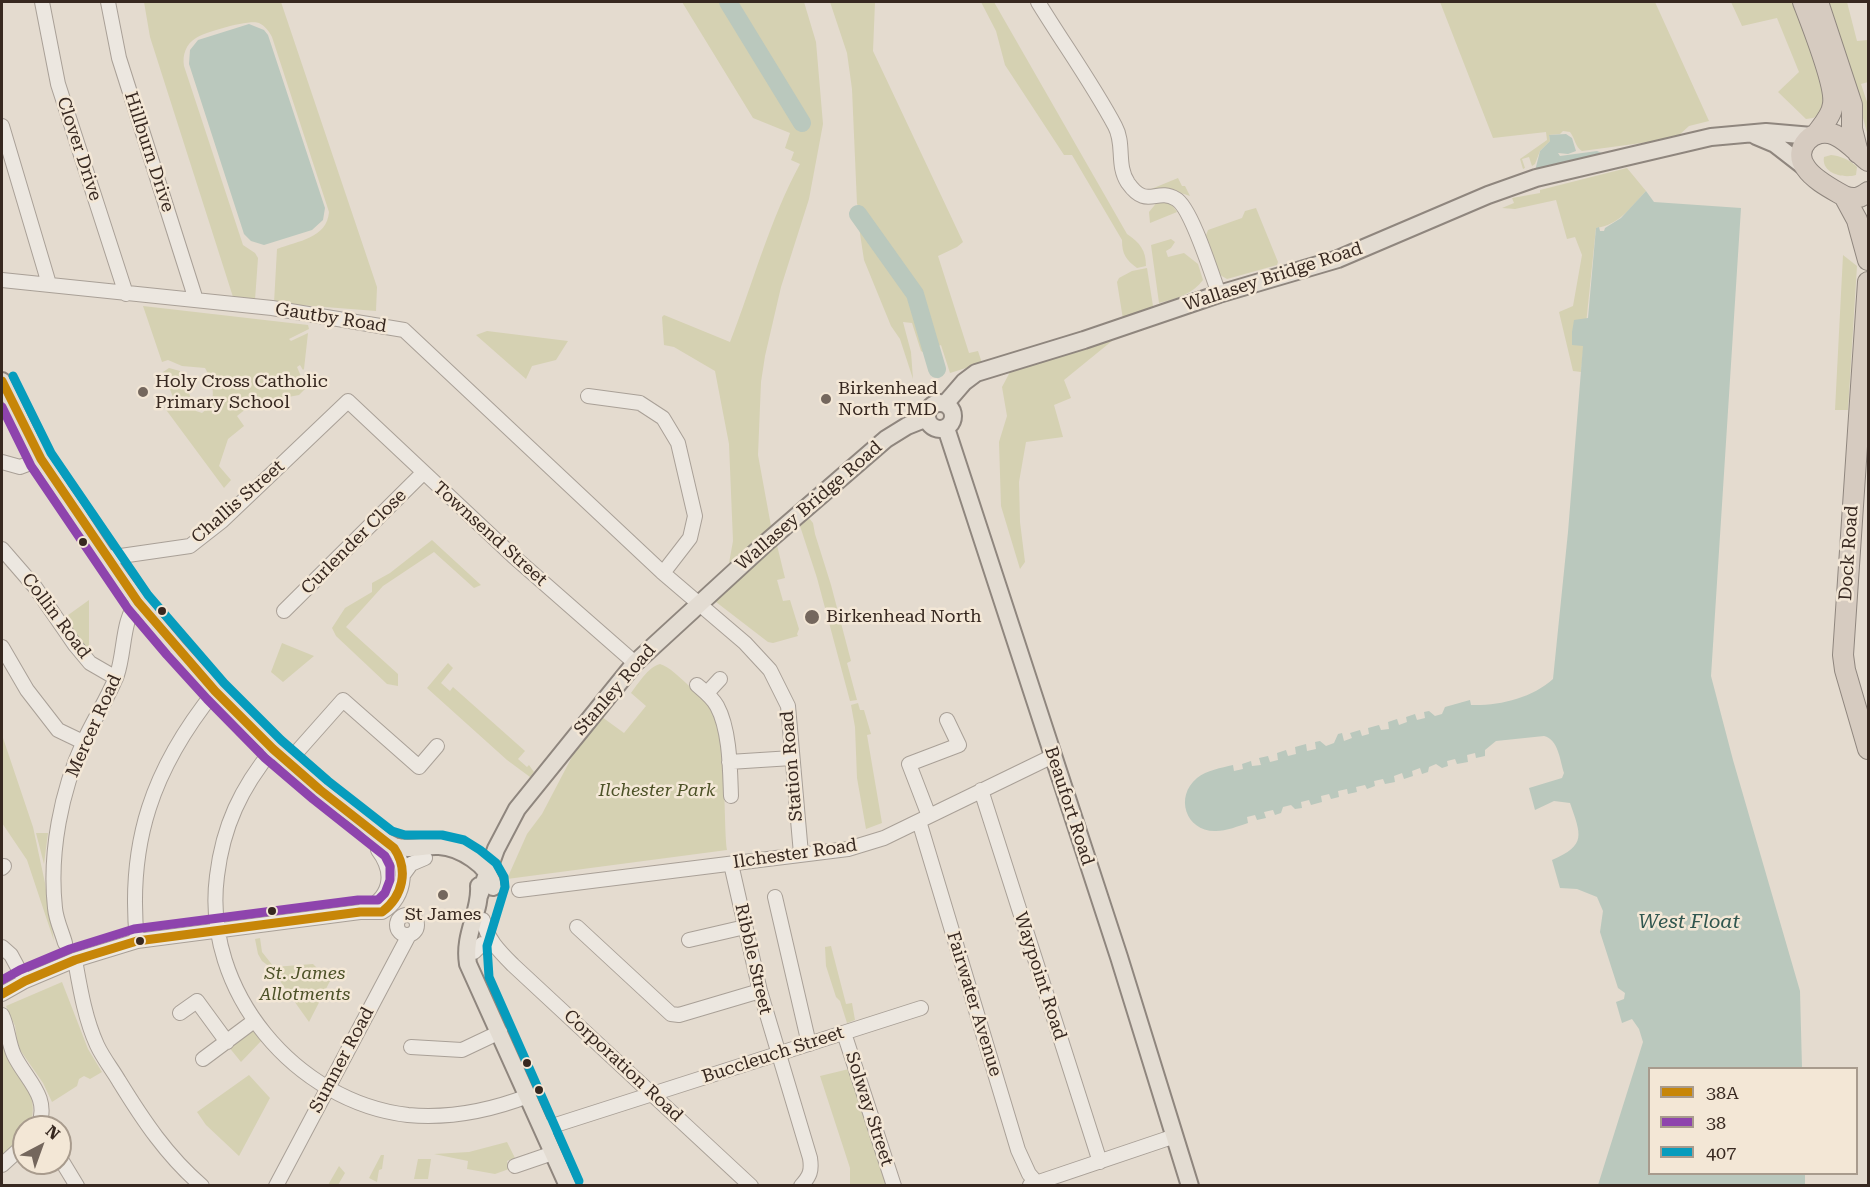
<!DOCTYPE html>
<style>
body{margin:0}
#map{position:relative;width:1870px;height:1187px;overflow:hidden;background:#e4dbcf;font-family:"Roboto Serif",serif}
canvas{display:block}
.frame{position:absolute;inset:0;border:3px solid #372820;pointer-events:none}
.legend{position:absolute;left:1648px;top:1067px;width:210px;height:108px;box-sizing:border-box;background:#f3e7d6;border:2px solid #a89b8d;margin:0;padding:8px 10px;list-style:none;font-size:18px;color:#372820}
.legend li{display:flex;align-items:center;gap:12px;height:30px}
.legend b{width:30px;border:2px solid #a89b8d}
.north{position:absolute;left:12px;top:1115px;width:60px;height:60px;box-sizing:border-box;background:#f3e7d6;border:2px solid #a89b8d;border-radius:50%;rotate:41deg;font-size:16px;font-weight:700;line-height:24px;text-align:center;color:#372820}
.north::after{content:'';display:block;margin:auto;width:21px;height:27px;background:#74675d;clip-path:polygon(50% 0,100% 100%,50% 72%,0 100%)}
</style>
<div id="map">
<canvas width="1870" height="1187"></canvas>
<div class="frame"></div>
<ul class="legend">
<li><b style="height:8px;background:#c78608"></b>38A</li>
<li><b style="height:8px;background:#8e44ad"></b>38</li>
<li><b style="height:8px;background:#069cbd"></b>407</li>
</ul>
<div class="north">N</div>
</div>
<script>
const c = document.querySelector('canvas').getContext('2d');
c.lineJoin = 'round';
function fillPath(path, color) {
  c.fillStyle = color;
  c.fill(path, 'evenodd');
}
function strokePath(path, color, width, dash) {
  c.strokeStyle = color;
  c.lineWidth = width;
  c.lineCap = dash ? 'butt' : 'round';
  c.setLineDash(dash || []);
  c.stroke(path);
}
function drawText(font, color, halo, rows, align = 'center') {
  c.font = font + ' "Roboto Serif",serif';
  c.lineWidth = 5;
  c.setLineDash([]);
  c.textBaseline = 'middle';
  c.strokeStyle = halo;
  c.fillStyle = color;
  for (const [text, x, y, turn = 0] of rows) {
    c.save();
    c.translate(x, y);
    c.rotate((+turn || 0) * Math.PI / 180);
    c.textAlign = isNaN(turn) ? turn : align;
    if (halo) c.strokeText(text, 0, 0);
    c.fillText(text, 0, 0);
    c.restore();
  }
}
fillPath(new Path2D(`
 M 144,2 L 281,2 L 377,287 L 376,311 L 274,303 L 277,249 C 298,241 327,238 329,212 L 272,37 C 269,31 265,26 259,23 C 250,19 205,32 196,38 C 186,44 182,55 184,66 L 243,245 L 255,253 L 258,258 L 255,300 L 233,297 L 150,37 Z
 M 682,2 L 723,2 L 800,124 L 808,118 L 735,2 L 804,2 L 816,42 L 823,124 L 809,199 L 781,287 L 765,356 L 761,382 L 758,455 L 771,526 L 729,563 L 733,541 L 729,444 L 715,371 L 674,347 L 664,345 L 662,317 L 664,315 L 730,342 C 753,283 770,219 800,164 L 791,160 L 794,152 L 785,148 L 790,133 L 753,118 Z
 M 830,2 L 875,2 L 873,51 L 963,242 L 957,247 L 938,256 L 969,353 L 978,351 L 982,363 L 950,373 L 941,345 L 936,347 L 917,290 L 857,204 L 852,89 L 847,53 Z
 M 981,2 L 994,2 L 1127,234 C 1140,243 1146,250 1146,266 L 1137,268 C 1126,260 1122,254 1122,240 L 1072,155 L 1064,155 L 1005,65 L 996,31 Z
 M 1440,2 L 1655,2 L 1709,121 L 1689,126 L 1677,137 L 1649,142 L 1582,151 C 1575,147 1575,138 1570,132 L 1563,131 L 1560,134 L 1549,135 L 1550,141 L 1540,151 L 1535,164 L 1532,166 L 1529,157 L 1522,159 L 1525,168 L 1523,169 L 1520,159 L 1547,140 L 1546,132 L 1493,138 Z
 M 1731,2 L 1795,2 L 1827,85 L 1822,113 L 1813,118 L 1806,119 L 1778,92 L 1799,72 L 1777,18 L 1742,26 Z
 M 1823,2 L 1847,2 L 1857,41 L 1868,40 L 1868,82 L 1861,84 L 1868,105 L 1868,136 L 1863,118 L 1858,117 Z
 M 1831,155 C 1841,156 1850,160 1857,167 L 1856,175 C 1843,179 1821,173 1824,157 Z
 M 1627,168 L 1646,191 C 1630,208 1619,225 1596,228 L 1581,372 L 1573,371 L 1559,312 L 1573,306 L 1582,255 L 1575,237 L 1567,239 L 1556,200 L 1515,209 L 1502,208 L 1514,203 L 1512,198 L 1540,193 L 1540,190 Z
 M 1178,178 L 1182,186 L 1185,186 L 1190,196 L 1166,188 L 1144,192 Z
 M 1158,201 C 1167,202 1172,203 1177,212 L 1150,223 L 1149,212 Z
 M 1256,208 L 1278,262 L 1277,265 L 1227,279 L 1220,275 L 1205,238 L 1208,230 L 1242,218 L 1245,211 Z
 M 859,227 L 893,272 L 913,305 L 929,356 L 921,351 L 912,323 L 903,322 L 911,352 L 913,379 L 900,339 L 891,326 L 864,260 Z
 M 1171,239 L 1175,242 L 1171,248 L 1166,251 L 1168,257 L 1184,253 L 1198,264 L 1203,280 C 1193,294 1175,299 1159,303 L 1151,245 Z
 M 1843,255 L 1857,266 L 1848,410 L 1835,410 Z
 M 1147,268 L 1153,306 L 1123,319 L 1117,282 L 1119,278 L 1132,271 Z
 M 143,306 L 308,325 L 309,329 L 289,339 L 291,341 L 308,333 L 304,369 L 303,370 L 300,365 L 297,367 L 306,388 L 299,395 L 262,402 L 247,408 L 237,416 L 244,426 L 228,439 L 219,466 L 231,480 L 224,488 L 164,407 L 175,402 L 163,372 L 169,368 L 180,371 L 196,411 L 202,413 C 218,402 214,384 205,368 L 182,366 L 168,360 L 162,362 Z
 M 487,331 L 568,341 L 556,360 L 532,366 L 526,379 L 476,335 Z
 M 1118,336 L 1064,380 L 1071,398 L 1054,405 L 1063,437 L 1026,442 L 1019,482 L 1020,522 L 1025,562 L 1020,569 L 1001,506 L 999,442 L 1007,416 L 1002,387 L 1010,372 Z
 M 809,518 L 813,523 L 815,534 L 831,585 L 851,661 L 847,663 L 857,700 L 850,701 L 817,578 L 800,526 Z
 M 775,537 L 785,578 L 777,580 L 783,601 L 790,600 L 799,629 L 797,634 L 798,636 L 773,643 L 768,642 L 716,602 L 715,599 Z
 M 432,540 L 481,585 L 474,588 L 434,552 L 383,586 L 346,627 L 398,674 L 398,686 L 387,684 L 336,636 L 332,628 L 345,608 L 372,592 L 372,583 L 390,573 Z
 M 89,600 L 89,651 L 64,618 Z
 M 282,643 L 314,656 L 283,682 L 271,672 Z
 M 448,663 L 453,668 L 441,683 L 450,691 L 453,687 L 525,751 L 518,759 L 527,767 L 529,765 L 534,772 L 530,777 L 507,760 L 427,688 Z
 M 660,664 C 670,667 679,677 686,683 C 694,691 704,698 709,707 C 728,735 723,815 727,850 L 507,879 L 527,834 L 542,814 L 575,751 L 602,717 L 624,733 L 646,706 L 631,693 C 638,684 648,667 660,664 Z
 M 858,703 L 860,710 L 864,710 L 871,734 L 867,735 L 882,823 L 866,829 L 857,778 L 855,727 L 851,705 Z
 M 2,735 L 33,827 L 45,883 L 54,941 L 27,860 L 2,823 Z
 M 36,833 L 48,833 L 44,864 Z
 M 260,938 L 262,952 L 274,967 L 313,964 L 330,981 L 309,1022 L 270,967 L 262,961 L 258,954 L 255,939 Z
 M 831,946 L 846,1004 L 852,1003 L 855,1020 L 847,1023 L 840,1001 L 836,997 L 826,966 L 825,947 Z
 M 62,982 L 88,1049 L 102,1072 L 90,1079 L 84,1076 L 79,1079 L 77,1086 L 52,1102 L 43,1083 L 18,1047 L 15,1026 L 6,1006 Z
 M 253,1030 L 263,1039 L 241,1062 L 228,1046 Z
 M 2,1041 C 10,1078 43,1085 30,1127 L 24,1127 L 24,1136 L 2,1161 Z
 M 849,1069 L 888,1185 L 850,1185 L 850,1168 L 820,1076 Z
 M 249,1075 L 270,1098 L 239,1156 L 206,1125 L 197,1112 Z
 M 507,1142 L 515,1158 L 507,1161 L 509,1169 L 495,1174 L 467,1169 L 468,1161 L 434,1154 L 469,1152 Z
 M 381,1155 L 384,1155 L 382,1169 L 379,1170 L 377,1182 L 369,1178 Z
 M 418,1159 L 431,1159 L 428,1179 L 414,1179 Z
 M 339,1166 L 345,1173 L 338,1185 L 328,1185 Z`), '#d5d1b2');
fillPath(new Path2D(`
 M 249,24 L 264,30 L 268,35 L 325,208 L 323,220 L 312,230 L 264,245 L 251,241 L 244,234 L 189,64 L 190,50 L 198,40 Z
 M 1566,134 L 1572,138 L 1576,151 L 1568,154 L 1558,153 L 1560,156 L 1597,151 L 1604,154 L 1535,171 L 1540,151 L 1550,141 L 1549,135 Z
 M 1646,191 L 1654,202 L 1741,208 L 1711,676 L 1733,760 L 1800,991 L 1802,1068 L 1650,1068 L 1650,1174 L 1805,1174 L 1805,1185 L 1598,1185 L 1643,1042 L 1639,1029 L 1632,1019 L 1622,1023 L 1616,1002 L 1624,999 L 1625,993 L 1618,988 L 1600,932 L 1603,911 L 1597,897 L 1577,889 L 1560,888 L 1552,860 C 1587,845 1581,835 1570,803 L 1554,801 L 1535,810 L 1529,788 L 1562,778 L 1564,773 C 1560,760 1558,739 1544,736 L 1496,741 L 1485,750 L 1485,756 L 1476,758 L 1475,753 L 1467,755 L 1468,762 L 1457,764 L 1455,759 L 1447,761 L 1448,766 L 1442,768 L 1436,764 L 1429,767 L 1428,772 L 1422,774 L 1420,768 L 1412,771 L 1413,776 L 1404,779 L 1402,773 L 1394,776 L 1395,782 L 1385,784 L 1383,779 L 1374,781 L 1375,786 L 1367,789 L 1365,785 L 1356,787 L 1357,792 L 1348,794 L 1347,789 L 1338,791 L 1339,797 L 1331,799 L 1329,794 L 1321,796 L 1322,802 L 1311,805 L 1309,800 L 1301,802 L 1302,808 L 1295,809 L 1291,805 L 1283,807 L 1281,813 L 1275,815 L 1273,810 L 1264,812 L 1266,818 L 1257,820 L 1255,815 L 1247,817 L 1248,823 C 1239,826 1226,831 1216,831 C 1186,832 1174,797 1197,778 C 1207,770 1221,768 1233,765 L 1234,771 L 1243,769 L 1242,764 L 1251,761 L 1252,766 L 1261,765 L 1259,758 L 1268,756 L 1270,762 L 1278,760 L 1277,753 L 1286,750 L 1288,756 L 1296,754 L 1295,747 L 1306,744 L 1307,751 L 1316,749 L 1315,742 L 1320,741 L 1326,746 L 1334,743 L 1338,734 L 1342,733 L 1344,741 L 1352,738 L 1350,733 L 1360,730 L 1362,736 L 1369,734 L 1368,728 L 1379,725 L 1381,730 L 1389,729 L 1388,722 L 1397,719 L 1399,725 L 1407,722 L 1406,717 L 1415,714 L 1417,720 L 1425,718 L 1424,712 L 1429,711 L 1435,716 L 1442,714 L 1445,707 L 1470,700 L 1471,705 C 1499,706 1532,698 1553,679 L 1568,532 L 1583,346 L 1572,345 L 1572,332 L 1574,320 L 1588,318 L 1596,228 L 1599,227 L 1600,231 L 1604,231 L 1605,228 L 1621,218 Z`), '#bac8bd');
strokePath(new Path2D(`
 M 728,2 L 802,123
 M 858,214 L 915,294 L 937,369`), '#bac8bd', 18);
const minor = new Path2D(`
 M 42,2 L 58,84 L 126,294
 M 108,2 L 119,58 L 196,300
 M 1038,2 C 1063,43 1092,83 1115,126 C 1125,144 1116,165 1128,183 C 1147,210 1156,187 1176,199 C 1191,207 1212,275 1219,294
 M 2,126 L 49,284
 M 2,280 L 272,308 L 404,330 L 663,573 L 745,643 L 770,670 L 788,706 L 801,854
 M 588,396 L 640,403 L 663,418 L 678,443 L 695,516 L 690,538 L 663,573
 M 2,462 L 20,467 L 41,459
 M 2,549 L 35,587 L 75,645 L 90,663 L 116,678
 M 107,558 L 190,546 L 222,521 L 348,401 L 513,556 L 635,663
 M 284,611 L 423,473
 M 2,647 L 27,690 L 58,730 L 83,742
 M 697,685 C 704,691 712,697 717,706 C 730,730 730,769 731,796
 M 707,693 L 720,679
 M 273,749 C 241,788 223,826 217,876 C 202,991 296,1102 408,1115 C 451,1119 489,1111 528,1096
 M 288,762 L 343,700 L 419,767 L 437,746
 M 729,762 L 792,758
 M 981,790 L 1100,1162
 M 929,816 L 909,764 L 959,745 L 947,720
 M 919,821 L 1018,1150 L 1029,1174 L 1037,1183
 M 731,864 L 760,991 L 810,1158 C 812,1171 810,1176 801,1186
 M 2,868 L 4,866
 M 403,875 L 411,864 L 425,858
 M 519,890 L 848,849 L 884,838 L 1053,756
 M 775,897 L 809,1044
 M 362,911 C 391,899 396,874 378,850
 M397 925a10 10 0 1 1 20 0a10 10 0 1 1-20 0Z
 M 483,920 C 487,939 499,951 513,965 L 751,1186
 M 577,927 L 671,1014 L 679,1015 L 760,991
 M 689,940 L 745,927
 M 137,941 C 127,842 153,768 215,691
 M 65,943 C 62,932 56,920 55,908 C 49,853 61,791 84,741 C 94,719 108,698 117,675 C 125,652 122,618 138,602
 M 2,947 L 11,955 L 25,981
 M 474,952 L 482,944 L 494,946
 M 75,960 C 80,988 85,1019 97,1045 C 103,1058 112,1069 119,1081 C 143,1120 167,1156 202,1186
 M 2,994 L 25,981 L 75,960 L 137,941 L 360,912 L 382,912 C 407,898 410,861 388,843
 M 180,1013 L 197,1001 L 227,1042
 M 2,1015 C 8,1027 8,1042 14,1055 C 26,1080 51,1097 38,1127
 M 844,1033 L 894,1186
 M 411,1047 L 462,1050 L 500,1032
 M 203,1059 L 254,1021
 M 543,1129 L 921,1008
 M 60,1158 L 77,1186
 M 2,1165 L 24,1145
 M 515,1166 L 553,1153
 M 1030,1185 L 1175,1136
 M 276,1186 L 409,935`);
const major = new Path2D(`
 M 1756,136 L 1775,144 L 1806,168
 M 2,381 C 15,407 26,433 41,458 C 53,479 68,499 81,519 C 99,547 118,575 138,601 C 191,670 252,731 318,788 C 332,801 350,811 365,824 C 374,832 382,841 394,846 C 409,851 424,845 439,846 C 459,847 490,865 493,887
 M927 416a13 13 0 1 1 26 0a13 13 0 1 1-26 0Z
 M 945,404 L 964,382 L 976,373 L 1084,340 L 1219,294 L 1338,259 L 1488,195 L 1536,178 L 1711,137 L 1766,132 L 1812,136
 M 946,428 L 1119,957 L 1190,1186
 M 479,886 C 481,912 463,934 468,964 L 568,1186
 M 479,896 L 496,849 L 517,809 L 635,663 L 768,541 L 886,439 L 907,426 L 927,418`);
const highway = new Path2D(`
 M 1803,2 C 1811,23 1836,85 1833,104 C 1832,115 1823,125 1817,133
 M 1818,2 L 1852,105 L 1852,129 L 1858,153
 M 1868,161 C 1858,153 1847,140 1835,135 C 1814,125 1791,149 1806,168 C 1814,180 1832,189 1844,196 C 1854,200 1860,198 1868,192
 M 1844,196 L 1857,220 L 1868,260
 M 1868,282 L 1843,655 L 1845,670 L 1868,749`);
strokePath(minor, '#a9a097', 16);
strokePath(major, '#8f867e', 20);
strokePath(highway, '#8f867e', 22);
strokePath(minor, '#ece7e0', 14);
strokePath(major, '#e3dcd2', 16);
strokePath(highway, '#d6cbc0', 20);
strokePath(new Path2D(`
 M 2,381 L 41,459 L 138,602 L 215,691 L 273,749 L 320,790 L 394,848 C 409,870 403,896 382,912 L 360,912 L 137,941 L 75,960 L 25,981 L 2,994`), '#c78608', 9);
strokePath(new Path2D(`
 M 2,407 L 31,466 L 128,609 L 167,655 L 207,699 L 265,758 L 313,799 L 385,856 L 390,866 L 390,880 L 385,893 L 378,900 L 358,900 L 134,929 L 70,949 L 20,970 L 2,980`), '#8e44ad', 9);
strokePath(new Path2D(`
 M 13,376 L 51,453 L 148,595 L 224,683 L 281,740 L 328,781 L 392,831 L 405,835 L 442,835 L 464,840 L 480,850 L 496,863 L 504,877 L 505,887 L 487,946 L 489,977 L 579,1181`), '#069cbd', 9);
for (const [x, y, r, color] of [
 [143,392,6,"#74675d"],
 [826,399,6,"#74675d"],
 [83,542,5,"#372820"],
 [162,611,5,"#372820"],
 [812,617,8,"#74675d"],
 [443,895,6,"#74675d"],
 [272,911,5,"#372820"],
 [140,941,5,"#372820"],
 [527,1063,5,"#372820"],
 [539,1090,5,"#372820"]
]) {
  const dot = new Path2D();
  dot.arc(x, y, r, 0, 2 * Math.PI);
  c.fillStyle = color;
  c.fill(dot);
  strokePath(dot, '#f3e7d6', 2);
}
drawText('18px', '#372820', '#f3e7d6', [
 ["Clover Drive",79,149,72],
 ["Hillburn Drive",149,152,72],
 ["Wallasey Bridge Road",1273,277,-18],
 ["Gautby Road",331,318,9],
 ["Challis Street",238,502,-41],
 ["Wallasey Bridge Road",809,506,-41],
 ["Townsend Street",490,534,42],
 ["Curlender Close",354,542,-45],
 ["Dock Road",1849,553,-86],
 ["Collin Road",56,616,53],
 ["Stanley Road",615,690,-49],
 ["Mercer Road",94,726,-66],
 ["Station Road",792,766,-95],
 ["Beaufort Road",1069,806,72],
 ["Ilchester Road",795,854,-8],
 ["Ribble Street",753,959,77],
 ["Waypoint Road",1040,976,72],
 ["Fairwater Avenue",974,1004,73],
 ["Buccleuch Street",773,1055,-18],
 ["Sumner Road",342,1060,-62],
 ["Corporation Road",623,1066,43],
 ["Solway Street",869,1109,72]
]);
drawText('18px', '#372820', '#f3e7d6', [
 ["Holy Cross Catholic",155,382],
 ["Primary School",155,403],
 ["Birkenhead",838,389],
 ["North TMD",838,410],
 ["Birkenhead North",826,617],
 ["St James",443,915,"center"]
], 'left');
drawText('italic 18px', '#4d5228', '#f3e7d6', [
 ["Ilchester Park",657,791],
 ["St. James",305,974],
 ["Allotments",305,995]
]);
drawText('italic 20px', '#30564f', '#f3e7d6', [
 ["West Float",1689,922]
]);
</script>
